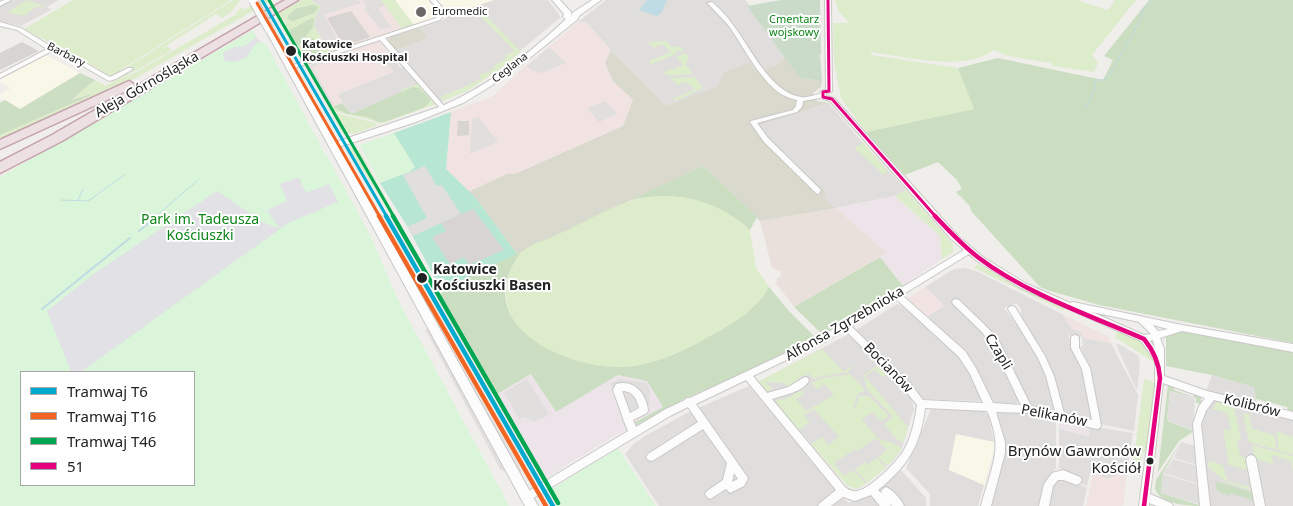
<!DOCTYPE html>
<meta charset="utf-8">
<style>
body{margin:0}
#map{position:relative;width:1293px;height:506px;overflow:hidden;background:#f0eeeb;font-family:"Noto Sans",sans-serif}
canvas{display:block}
.legend{position:absolute;left:20px;top:371px;width:175px;height:115px;box-sizing:border-box;background:#fff;border:1px solid #a7a7a7;margin:0;padding:6px 9px;list-style:none;font-size:15px;color:#222}
.legend li{display:flex;align-items:center;gap:10px;height:25px}
.legend b{width:25px;border:1px solid #a7a7a7}
</style>
<div id="map">
<canvas width="1293" height="506"></canvas>
<ul class="legend">
<li><b style="height:6px;background:#00a9ce"></b>Tramwaj T6</li>
<li><b style="height:6px;background:#f26522"></b>Tramwaj T16</li>
<li><b style="height:6px;background:#00a651"></b>Tramwaj T46</li>
<li><b style="height:6px;background:#e5007d"></b>51</li>
</ul>
</div>
<script>
const c = document.querySelector('canvas').getContext('2d');
c.lineJoin = 'round';
function fillPath(path, color) {
  c.fillStyle = color;
  c.fill(path, 'evenodd');
}
function strokePath(path, color, width, dash) {
  c.strokeStyle = color;
  c.lineWidth = width;
  c.lineCap = dash ? 'butt' : 'round';
  c.setLineDash(dash || []);
  c.stroke(path);
}
function drawText(font, color, halo, rows, align = 'center') {
  c.font = font + ' "Noto Sans",sans-serif';
  c.lineWidth = 4;
  c.setLineDash([]);
  c.textBaseline = 'middle';
  c.strokeStyle = halo;
  c.fillStyle = color;
  for (const [text, x, y, turn = 0] of rows) {
    c.save();
    c.translate(x, y);
    c.rotate((+turn || 0) * Math.PI / 180);
    c.textAlign = isNaN(turn) ? turn : align;
    if (halo) c.strokeText(text, 0, 0);
    c.fillText(text, 0, 0);
    c.restore();
  }
}
fillPath(new Path2D(`
 M 13,0 L 56,0 L 58,1 L 47,7 L 51,10 L 21,26 L 0,21 L 0,7 Z
 M 494,0 L 548,0 L 561,17 L 490,76 L 441,102 L 396,50 L 428,38 L 420,28 L 444,20 L 449,15 Z
 M 606,0 L 745,0 L 750,6 L 748,7 L 785,57 L 777,65 L 666,106 L 608,47 L 586,22 L 577,23 Z
 M 394,60 L 401,68 L 403,67 L 418,84 L 410,90 L 350,114 L 337,94 L 352,89 L 386,63 Z
 M 829,103 L 863,143 L 906,190 L 895,196 L 836,208 L 822,196 L 827,193 L 767,137 L 758,125 Z
 M 965,268 L 976,271 L 1062,314 L 1072,329 L 1080,331 L 1084,338 L 1111,343 L 1138,395 L 1134,431 L 1101,424 L 1088,362 L 1080,347 L 1083,345 L 1082,337 L 1068,335 L 1086,375 L 1095,420 L 1064,414 L 1051,367 L 1020,314 L 1022,311 L 1017,303 L 1004,308 L 1025,335 L 1038,356 L 1056,406 L 1051,411 L 1035,407 L 1026,401 L 988,329 L 957,299 L 951,303 L 983,332 L 993,345 L 1020,399 L 1016,404 L 994,403 L 991,400 L 969,356 L 928,316 L 944,306 L 925,287 L 954,269 Z
 M 897,304 L 912,312 L 954,350 L 965,364 L 981,398 L 980,401 L 922,399 L 913,387 L 856,330 Z
 M 847,335 L 851,337 L 911,398 L 914,409 L 902,448 L 894,460 L 858,489 L 848,486 L 758,382 Z
 M 1212,375 L 1254,387 L 1257,404 L 1206,391 Z
 M 749,386 L 840,496 L 849,503 L 865,497 L 901,470 L 926,498 L 926,506 L 659,506 L 625,454 L 635,443 L 645,436 L 689,412 Z
 M 1212,400 L 1293,420 L 1293,506 L 1210,506 L 1201,421 Z
 M 931,409 L 984,411 L 989,417 L 994,442 L 956,435 L 949,469 L 984,485 L 978,506 L 930,506 L 930,494 L 906,468 Z
 M 1001,411 L 1017,412 L 1056,420 L 1056,468 L 1047,479 L 1041,506 L 990,506 L 1004,456 L 1005,443 L 998,416 Z
 M 1088,426 L 1133,433 L 1127,472 L 1107,479 L 1092,472 L 1090,473 L 1087,486 L 1081,483 L 1081,478 L 1059,468 L 1059,429 L 1089,436 Z
 M 1061,478 L 1067,478 L 1087,488 L 1083,506 L 1047,506 L 1051,487 Z`), '#dfdedc');
fillPath(new Path2D(`
 M 314,0 L 395,0 L 414,25 L 331,52 L 334,50 L 316,15 L 320,9 Z
 M 586,22 L 611,50 L 605,63 L 613,81 L 633,100 L 623,126 L 515,174 L 507,174 L 468,192 L 446,169 L 451,112 L 493,96 L 523,68 L 577,23 Z
 M 379,41 L 394,60 L 386,63 L 394,72 L 338,94 L 342,103 L 329,108 L 306,68 L 310,65 Z
 M 925,287 L 944,306 L 928,316 L 908,298 Z
 M 1062,314 L 1109,337 L 1111,343 L 1084,338 L 1080,331 L 1072,329 Z
 M 1127,472 L 1123,506 L 1086,506 L 1093,473 L 1107,479 Z`), '#f1e3e1');
fillPath(new Path2D(`
 M 895,196 L 940,236 L 942,259 L 903,286 L 880,257 L 885,254 L 836,208 Z
 M 531,374 L 556,412 L 618,375 L 647,381 L 663,407 L 542,480 L 494,396 Z
 M 1059,420 L 1088,426 L 1089,436 L 1059,429 Z`), '#ede4e9');
fillPath(new Path2D(`
 M 395,0 L 428,0 L 439,13 L 435,17 L 414,25 Z
 M 437,0 L 494,0 L 449,15 L 446,9 Z
 M 46,55 L 80,73 L 20,109 L 0,98 L 0,95 L 11,88 L 0,82 L 0,80 Z
 M 956,434 L 994,442 L 994,450 L 984,485 L 949,470 Z`), '#f8f7e8');
fillPath(new Path2D(`
 M 836,208 L 886,253 L 794,307 L 776,283 L 777,278 L 781,276 L 780,271 L 772,268 L 760,221 Z`), '#eae0db');
fillPath(new Path2D(`
 M 420,28 L 428,38 L 396,50 L 387,41 L 390,37 Z
 M 611,50 L 666,106 L 718,86 L 723,73 L 748,63 L 758,72 L 777,65 L 785,57 L 800,78 L 822,81 L 821,87 L 813,93 L 817,101 L 829,103 L 759,125 L 767,137 L 827,193 L 823,197 L 836,208 L 760,221 L 703,166 L 517,254 L 475,197 L 468,192 L 507,174 L 515,174 L 623,126 L 633,100 L 613,81 L 605,63 Z`), '#d9d9cd');
fillPath(new Path2D(`
 M 28,0 L 46,7 L 36,7 L 24,16 L 9,13 L 10,10 Z
 M 73,0 L 231,0 L 109,77 L 94,66 L 24,29 Z
 M 233,0 L 240,0 C 235,8 231,13 222,18 L 216,14 L 166,46 L 172,50 L 127,76 L 118,77 L 131,72 L 130,70 L 133,68 L 130,67 L 111,77 Z
 M 262,0 L 272,0 L 129,82 L 0,143 L 0,135 L 89,96 L 85,95 L 71,100 L 95,80 L 106,86 L 120,78 L 129,76 L 235,15 L 241,7 L 244,10 Z
 M 301,0 L 314,0 L 312,2 L 321,6 C 312,29 315,27 327,48 L 332,46 L 334,50 L 306,61 L 302,60 L 283,26 L 286,23 L 284,19 L 279,20 L 276,15 Z
 M 381,0 L 395,0 L 414,25 L 402,29 L 385,6 L 392,5 L 385,6 Z
 M 835,0 L 1077,0 L 1107,10 L 1110,8 L 1115,0 L 1136,0 L 1092,55 L 1098,63 L 1094,72 L 1052,66 L 1051,63 L 1008,56 L 994,50 C 965,72 905,57 871,52 L 871,55 L 958,68 L 974,109 L 866,132 L 841,98 L 834,61 L 833,23 L 849,23 L 839,12 Z
 M 478,7 L 521,52 L 492,75 L 489,71 L 495,68 L 493,66 L 507,58 L 503,56 L 515,51 L 476,12 L 456,18 L 463,16 L 463,12 Z
 M 667,41 L 671,47 L 680,46 L 684,51 L 676,51 L 678,53 L 652,64 L 649,61 L 671,52 L 662,44 L 654,48 L 647,42 Z
 M 685,53 L 688,56 L 686,65 L 693,74 L 668,76 L 663,72 L 684,65 L 676,57 Z
 M 488,72 L 491,75 L 467,91 L 443,101 L 440,97 L 482,79 L 479,75 Z
 M 695,77 L 703,88 L 675,101 L 673,99 L 695,89 L 686,82 L 678,85 L 670,78 Z
 M 418,84 L 436,104 L 380,124 L 378,122 L 330,110 L 329,108 L 342,103 L 351,114 L 403,93 L 401,90 Z
 M 331,112 L 376,123 L 378,125 L 356,133 L 343,134 Z
 M 864,143 L 888,172 L 880,175 L 881,172 L 854,148 Z
 M 349,145 L 351,148 L 356,149 L 355,151 L 359,150 L 400,224 L 405,235 L 405,239 L 415,258 L 376,190 L 347,146 Z
 M 906,190 L 953,244 L 953,252 L 942,259 L 940,236 L 895,196 Z
 M 655,196 C 693,196 722,203 750,230 L 756,268 L 769,287 C 755,311 733,323 709,337 C 682,352 652,366 621,367 C 576,369 497,340 507,284 C 508,273 513,258 523,251 C 533,243 549,239 561,233 C 591,219 622,199 655,196 Z
 M 978,264 L 1024,290 L 1064,307 L 1064,311 L 974,268 Z
 M 1116,329 C 1131,336 1153,343 1155,363 L 1116,338 Z
 M 822,349 L 844,372 L 852,365 L 849,372 L 819,377 L 814,379 L 809,374 L 801,377 L 805,374 L 792,382 L 798,379 L 801,382 L 789,388 L 783,383 L 766,382 L 773,390 L 765,391 L 758,382 Z
 M 878,365 L 888,373 L 882,377 L 875,369 L 865,376 L 907,426 L 908,429 L 903,442 L 897,440 L 884,424 L 893,417 L 867,389 L 864,375 Z
 M 850,374 L 865,390 L 857,395 L 853,409 L 855,409 L 859,396 L 869,396 L 889,416 L 881,421 L 872,412 L 862,420 L 880,440 L 891,442 L 902,448 L 888,466 L 878,457 L 887,450 L 876,438 L 857,451 L 855,449 L 834,463 L 844,476 L 853,470 L 866,484 L 856,489 L 848,486 L 811,444 L 822,437 L 828,445 L 839,437 L 814,409 L 804,415 L 810,422 L 799,430 L 774,401 L 788,398 L 801,390 L 804,394 L 796,399 L 806,411 L 834,395 L 824,384 L 817,389 L 812,383 L 820,379 Z
 M 1144,379 L 1152,381 L 1155,385 L 1146,450 L 1142,454 L 1140,469 L 1142,473 L 1140,476 L 1132,473 Z
 M 1217,402 L 1234,406 L 1241,441 L 1237,440 L 1240,456 L 1249,459 L 1252,471 L 1229,465 L 1223,429 L 1231,431 L 1227,413 L 1212,409 Z
 M 1243,413 L 1257,417 L 1249,416 L 1252,429 L 1274,435 L 1277,450 L 1249,442 Z
 M 1276,431 L 1293,437 L 1293,454 L 1279,451 Z
 M 1252,445 L 1293,456 L 1293,472 L 1291,461 L 1272,455 L 1273,464 L 1255,459 Z
 M 877,458 L 886,468 L 867,483 L 855,469 L 865,462 L 868,465 Z
 M 1208,461 L 1223,465 L 1227,481 L 1250,487 L 1247,471 L 1249,472 L 1253,491 L 1228,483 L 1209,468 Z`), '#ddeccb');
fillPath(new Path2D(`
 M 1149,0 L 1293,0 L 1293,343 L 1099,305 L 1047,290 L 1040,287 L 972,212 L 969,205 L 956,192 L 962,189 L 957,180 L 938,162 L 905,175 L 866,132 L 974,109 L 958,68 L 998,58 L 1103,80 L 1113,60 L 1104,56 Z
 M 313,5 L 319,7 L 314,13 L 293,21 L 289,20 L 288,16 L 295,9 Z
 M 312,18 L 314,19 L 313,27 L 299,45 L 295,46 L 288,31 Z
 M 313,38 L 320,52 L 313,57 L 307,60 L 302,56 L 305,50 L 303,44 L 308,39 Z
 M 80,73 L 95,80 L 71,100 L 91,94 L 89,96 L 0,135 L 0,103 L 5,100 L 20,109 Z
 M 413,87 L 419,88 L 430,99 L 430,102 L 423,108 L 384,122 L 378,122 L 368,117 L 347,114 L 333,107 L 342,103 L 351,114 Z
 M 703,166 L 757,217 L 750,230 C 717,199 671,189 628,201 Z
 M 522,251 C 467,321 559,367 619,367 C 652,367 684,351 712,335 C 735,322 756,310 769,287 L 788,310 L 814,336 L 814,339 L 763,365 L 684,399 L 634,427 L 632,424 L 663,407 L 647,381 L 618,375 L 556,412 L 531,374 L 494,396 L 438,297 L 449,286 Z
 M 880,257 L 903,286 L 831,330 L 820,332 L 794,307 Z
 M 1183,331 L 1293,351 L 1293,414 L 1289,413 L 1287,407 L 1256,399 L 1254,387 L 1212,375 L 1166,366 L 1166,338 L 1171,333 Z
 M 1168,384 L 1173,386 L 1174,390 L 1194,397 L 1194,392 L 1201,395 L 1201,404 L 1196,403 L 1196,398 L 1170,391 L 1167,421 L 1194,431 L 1179,441 L 1158,472 Z
 M 1181,442 L 1163,473 L 1161,493 L 1202,506 C 1188,506 1161,505 1155,489 L 1156,480 Z
 M 1215,481 L 1254,493 L 1256,501 L 1229,493 L 1229,496 L 1217,491 Z`), '#cbdec1');
fillPath(new Path2D(`
 M 781,0 L 820,0 L 821,53 L 820,55 L 822,81 L 800,78 L 747,6 Z`), '#cadbca');
fillPath(new Path2D(`
 M 253,30 L 256,36 L 257,43 L 261,42 L 266,44 L 325,154 L 326,154 L 372,239 L 398,300 L 509,506 L 0,506 L 0,177 ZM 21,372 L 194,372 L 194,485 L 21,485 Z
 M 394,133 L 415,167 L 409,172 L 380,183 L 360,145 Z
 M 618,448 L 656,506 L 559,506 L 550,490 Z`), '#daf5da');
fillPath(new Path2D(`
 M 451,112 L 446,169 L 475,197 L 517,254 L 449,286 L 447,282 L 436,280 L 407,226 L 380,183 L 409,172 L 415,167 L 394,133 Z`), '#b7e6d2');
fillPath(new Path2D(`
 M 314,0 L 358,0 L 361,3 L 324,15 L 342,47 L 334,50 L 332,46 L 327,48 L 314,26 L 316,15 L 321,6 L 312,1 Z
 M 363,0 L 381,0 L 385,6 L 378,8 L 392,28 L 380,29 L 364,8 L 367,6 Z
 M 723,1 L 734,5 L 741,12 L 746,13 L 751,20 L 748,22 L 750,24 L 739,28 L 716,4 Z
 M 549,47 L 566,63 L 542,73 L 533,71 L 527,66 Z
 M 335,57 L 336,59 L 312,67 L 334,105 L 329,107 L 307,69 L 311,67 L 310,65 Z
 M 605,101 L 618,114 L 599,122 L 587,108 Z
 M 479,117 L 498,142 L 470,154 L 472,119 Z
 M 425,166 L 437,186 L 442,185 L 461,214 L 413,236 L 407,227 L 427,218 L 403,175 Z
 M 407,271 L 522,471 L 520,475 Z
 M 425,329 L 428,329 L 505,472 L 500,469 Z
 M 1117,343 L 1139,356 L 1140,364 L 1137,391 L 1116,345 Z
 M 527,379 L 549,414 L 535,422 L 523,417 L 519,419 L 504,392 Z
 M 620,379 L 647,383 L 650,391 L 650,405 L 623,420 L 610,383 Z
 M 1170,391 L 1195,398 L 1193,430 L 1167,421 Z
 M 682,418 L 694,434 L 644,465 L 633,448 Z
 M 1181,442 L 1196,446 L 1198,465 L 1174,458 Z
 M 1173,459 L 1198,466 L 1200,484 L 1163,473 Z
 M 1163,474 L 1200,485 L 1202,505 L 1161,493 Z`), '#e0dfde');
fillPath(new Path2D(`
 M 256,37 L 261,42 L 256,43 L 246,58 L 235,62 L 225,61 L 223,54 L 226,51 L 234,47 L 245,46 Z
 M 299,177 L 306,193 L 329,184 L 338,202 L 288,223 L 81,372 L 71,372 L 47,311 L 95,273 L 217,191 L 263,222 L 280,229 L 267,210 L 287,201 L 280,184 Z`), '#e2e1e5');
fillPath(new Path2D(`
 M 647,0 L 667,0 L 662,12 L 657,16 L 639,10 Z`), '#bfdbe3');
strokePath(new Path2D(`
 M 1085,109 L 1094,91 L 1096,80 L 1103,80 L 1109,76 L 1137,26 L 1144,9 L 1153,0
 M 61,200 L 88,201 L 124,175
 M 78,200 L 83,189
 M 155,217 L 197,181`), '#bfdbe3', 1);
strokePath(new Path2D(`
 M 139,231 L 157,216
 M 42,309 L 130,238`), '#bfdbe3', 2);
fillPath(new Path2D(`
 M 351,11 L 370,37 L 344,46 L 327,18 Z
 M 22,42 L 39,51 L 0,70 L 0,53 Z
 M 458,121 L 469,121 L 469,135 L 457,136 Z
 M 473,209 L 504,250 L 469,265 L 464,257 L 450,264 L 432,237 L 446,231 L 441,223 Z`), '#d7d4d2');
const minor = new Path2D(`
 M 4,0 L 11,0 L 0,6 L 0,2 Z
 M 430,0 L 436,0 L 446,12 L 440,20 L 385,38 L 445,107 L 445,109 L 441,109 L 380,40 L 291,69 L 287,69 L 286,68 L 287,67 L 436,18 L 440,12 Z
 M 825,0 L 831,0 L 832,91 L 831,92 L 826,93 L 826,96 L 834,98 L 958,236 L 983,257 L 1025,283 L 1070,303 L 1073,302 L 1182,325 L 1293,344 L 1293,352 L 1182,331 L 1160,338 L 1164,349 L 1164,376 L 1207,391 L 1293,412 L 1293,420 L 1214,400 L 1206,411 L 1201,424 L 1210,506 L 1200,506 L 1193,424 L 1199,406 L 1205,398 L 1163,383 L 1150,494 L 1171,503 L 1173,506 L 1157,506 L 1149,503 L 1149,506 L 1139,506 L 1155,387 L 1155,361 L 1141,341 L 1019,287 L 977,261 L 969,254 L 902,295 L 965,351 L 976,368 L 993,403 L 1021,405 L 993,347 L 982,332 L 953,304 L 952,302 L 953,300 L 956,299 L 959,300 L 988,328 L 999,341 L 1031,406 L 1055,411 L 1046,376 L 1038,358 L 1008,309 L 1009,307 L 1012,306 L 1015,307 L 1045,356 L 1054,376 L 1064,413 L 1092,420 L 1082,369 L 1071,348 L 1071,338 L 1072,336 L 1075,335 L 1078,336 L 1079,338 L 1079,348 L 1090,368 L 1101,425 L 1100,428 L 1097,429 L 1063,421 L 1061,422 L 1057,420 L 1028,413 L 996,412 L 1005,442 L 1005,453 L 991,506 L 981,506 C 985,490 993,469 995,453 C 997,440 993,423 987,411 L 925,408 C 921,445 907,467 878,490 L 882,494 L 881,492 L 883,489 L 886,487 C 893,490 901,499 904,506 L 892,506 L 889,503 L 891,506 L 880,506 L 871,495 L 855,501 L 843,497 L 831,506 L 818,506 L 820,503 L 836,490 L 746,380 L 696,404 L 746,475 L 748,478 L 744,486 L 730,493 L 726,489 L 710,499 L 707,497 L 705,494 L 707,491 L 723,480 L 727,463 L 703,429 L 654,460 L 651,461 L 648,460 L 646,457 L 648,454 L 698,422 L 688,407 L 670,416 L 530,500 L 527,502 L 524,500 L 522,497 L 524,494 L 628,431 L 623,419 L 623,418 L 613,390 L 616,384 C 634,379 646,393 648,410 L 647,413 L 633,420 L 636,427 L 664,410 L 685,400 L 686,398 L 690,398 L 820,337 L 964,250 L 952,240 L 830,101 L 820,98 L 803,101 L 802,107 L 797,112 L 757,123 L 768,138 L 820,189 L 821,191 L 818,194 L 816,193 L 764,142 L 750,122 L 751,121 L 793,110 L 796,106 L 797,100 C 793,99 789,98 785,96 C 762,85 744,47 729,26 C 722,18 715,11 707,3 L 712,2 C 720,9 727,16 733,25 C 750,47 771,93 801,97 C 807,98 814,95 820,94 L 821,91 L 826,90 ZM 896,299 L 959,357 L 970,374 L 983,403 L 923,400 L 910,383 L 851,326 ZM 1092,312 L 1139,322 L 1151,334 L 1144,335 ZM 1153,325 L 1168,329 L 1158,331 ZM 845,330 L 904,389 L 917,405 C 915,421 911,437 904,450 C 897,462 870,489 857,491 C 853,492 850,490 846,488 L 772,399 C 785,395 802,392 809,381 L 808,378 L 805,377 L 788,387 L 767,393 L 753,376 L 826,341 ZM 1153,340 L 1155,348 L 1150,341 ZM 622,391 C 632,391 637,398 639,408 L 630,413 ZM 734,473 L 738,479 L 732,482 Z
 M 0,22 L 21,28 L 52,47 L 59,48 L 110,77 L 128,68 L 132,68 L 133,69 L 116,79 L 109,81 L 56,51 L 52,51 L 0,78 L 0,74 L 47,49 L 17,30 L 0,26 Z
 M 1251,455 L 1254,456 L 1256,459 L 1265,506 L 1255,506 L 1246,459 L 1248,456 Z
 M 1063,470 L 1080,477 L 1082,480 L 1080,483 L 1077,485 L 1063,480 L 1058,480 L 1053,486 L 1049,506 L 1039,506 L 1044,484 L 1052,473 Z`);
const tertiary = new Path2D(`
 M 552,0 L 560,0 L 571,12 L 571,16 L 572,13 L 592,0 L 601,0 L 579,16 L 578,19 L 521,65 L 491,86 L 463,103 L 416,122 L 339,147 L 538,506 L 525,506 L 265,29 L 269,27 L 273,29 L 336,142 L 442,106 C 488,86 529,54 566,19 L 563,17 L 564,14 Z`);
const motorway = new Path2D(`
 M 285,0 L 298,0 L 62,141 L 0,173 L 0,162 L 52,135 Z
 M 129,81 L 135,85 L 133,88 L 0,149 L 0,140 Z`);
strokePath(minor, '#c9c8c7', 2);
strokePath(tertiary, '#c9c8c7', 2);
strokePath(motorway, '#c5a2ac', 3);
fillPath(minor, '#fdfcfc');
fillPath(tertiary, '#fdfcfc');
fillPath(motorway, '#ece0e2');
const tertiaryBridge = new Path2D(`
 M 253,0 L 269,29`);
strokePath(tertiaryBridge, '#c9c8c7', 10, []);
strokePath(tertiaryBridge, '#fdfcfc', 8);
strokePath(new Path2D(`
 M 828,0 L 829,91
 M 829,91 L 823,92 L 823,97 L 832,99 L 936,217`), '#e5007d', 3);
strokePath(new Path2D(`
 M 935,216 C 949,231 963,246 979,258 C 1025,293 1091,316 1144,339 C 1154,351 1159,363 1160,378 L 1144,506`), '#e5007d', 4.5);
strokePath(new Path2D(`
 M 262,0 L 387,217`), '#00a9ce', 3);
strokePath(new Path2D(`
 M 386,216 L 553,506`), '#00a9ce', 4.5);
strokePath(new Path2D(`
 M 257,3 L 380,217`), '#f26522', 3);
strokePath(new Path2D(`
 M 379,216 L 546,506`), '#f26522', 4.5);
strokePath(new Path2D(`
 M 269,0 L 394,217`), '#00a651', 3);
strokePath(new Path2D(`
 M 393,216 L 558,503`), '#00a651', 4.5);
for (const [x, y, r, color] of [
 [421,12,6,"#6a6968"],
 [291,51,6,"#222"],
 [422,278,6,"#222"],
 [1150,461,4.5,"#222"]
]) {
  const dot = new Path2D();
  dot.arc(x, y, r, 0, 2 * Math.PI);
  c.fillStyle = color;
  c.fill(dot);
  strokePath(dot, '#fff', 2);
}
drawText('11px', '#222', '#fff', [
 ["Euromedic",432,12]
], 'left');
drawText('11px', '#0c8416', '#fff', [
 ["Cmentarz",794,20],
 ["wojskowy",794,33]
]);
drawText('bold 11px', '#222', '#fff', [
 ["Katowice",302,45],
 ["Kościuszki Hospital",302,58]
], 'left');
drawText('11px', '#222', '#fff', [
 ["Barbary",66,55,27],
 ["Ceglana",510,68,-38]
]);
drawText('14px', '#222', '#fff', [
 ["Aleja Górnośląska",147,85,-30],
 ["Alfonsa Zgrzebnioka",845,324,-30],
 ["Czapli",998,352,59],
 ["Bocianów",888,368,46],
 ["Kolibrów",1252,406,14],
 ["Pelikanów",1054,416,11]
]);
drawText('14px', '#0c8416', '#fff', [
 ["Park im. Tadeusza",200,220],
 ["Kościuszki",200,236]
]);
drawText('bold 14px', '#222', '#fff', [
 ["Katowice",433,270],
 ["Kościuszki Basen",433,286]
], 'left');
drawText('15px', '#222', '#fff', [
 ["Brynów Gawronów",1141,452],
 ["Kościół",1141,469]
], 'right');
</script>
